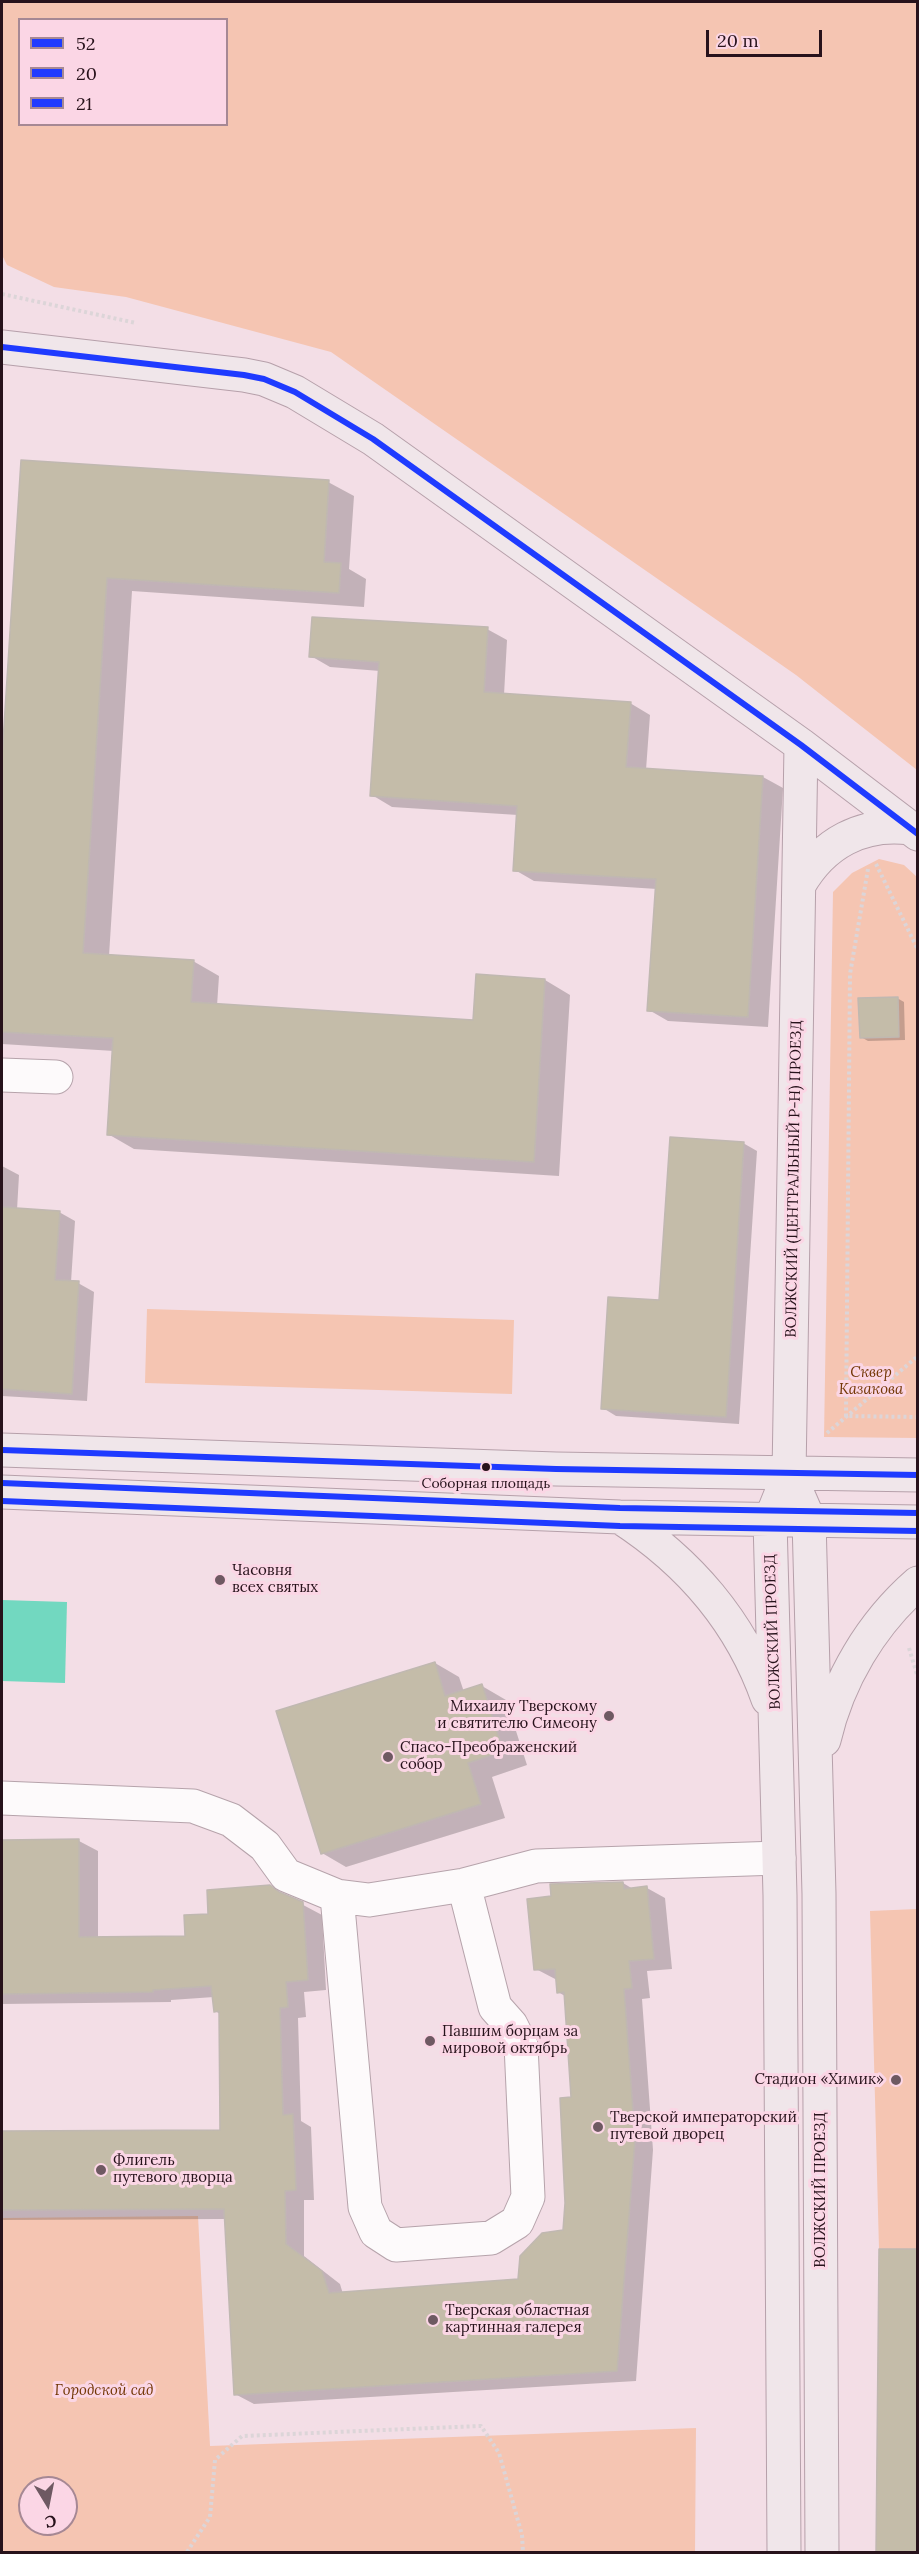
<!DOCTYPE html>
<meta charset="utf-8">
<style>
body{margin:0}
#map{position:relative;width:919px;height:2554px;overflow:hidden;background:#f3dee6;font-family:Lora,serif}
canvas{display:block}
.frame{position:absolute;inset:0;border:3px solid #27121b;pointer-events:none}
.legend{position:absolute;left:18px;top:18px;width:210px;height:108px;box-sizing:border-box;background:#fbd6e5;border:2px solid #a68894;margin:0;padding:8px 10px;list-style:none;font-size:18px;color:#27121b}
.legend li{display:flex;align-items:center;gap:12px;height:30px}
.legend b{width:30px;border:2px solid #a68894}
.north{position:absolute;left:18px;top:2476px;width:60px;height:60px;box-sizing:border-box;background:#fbd6e5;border:2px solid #a68894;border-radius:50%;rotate:170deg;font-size:16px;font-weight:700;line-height:24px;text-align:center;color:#27121b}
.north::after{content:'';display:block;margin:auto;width:21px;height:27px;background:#6e5962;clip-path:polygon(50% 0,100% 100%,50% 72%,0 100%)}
.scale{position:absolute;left:706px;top:30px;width:116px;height:27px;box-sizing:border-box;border:3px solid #27121b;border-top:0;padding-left:8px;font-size:18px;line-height:21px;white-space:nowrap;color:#27121b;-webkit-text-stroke:4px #fbd6e5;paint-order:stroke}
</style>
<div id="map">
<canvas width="919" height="2554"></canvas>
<div class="frame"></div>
<ul class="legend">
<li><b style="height:8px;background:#1f3bff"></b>52</li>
<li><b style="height:8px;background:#1f3bff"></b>20</li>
<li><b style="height:8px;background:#1f3bff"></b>21</li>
</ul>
<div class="north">С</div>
<div class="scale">20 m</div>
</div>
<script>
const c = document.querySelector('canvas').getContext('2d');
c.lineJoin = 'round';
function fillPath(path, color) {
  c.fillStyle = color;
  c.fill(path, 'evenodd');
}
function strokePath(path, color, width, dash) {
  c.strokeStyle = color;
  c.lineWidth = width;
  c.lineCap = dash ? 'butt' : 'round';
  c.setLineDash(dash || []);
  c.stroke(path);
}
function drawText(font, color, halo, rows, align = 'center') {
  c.font = font + ' Lora,serif';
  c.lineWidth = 6;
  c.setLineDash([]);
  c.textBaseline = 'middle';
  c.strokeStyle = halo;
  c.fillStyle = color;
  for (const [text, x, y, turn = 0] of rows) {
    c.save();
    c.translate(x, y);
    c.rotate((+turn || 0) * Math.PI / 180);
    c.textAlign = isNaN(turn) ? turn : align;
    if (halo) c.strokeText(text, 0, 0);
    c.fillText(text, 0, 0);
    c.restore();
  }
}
fillPath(new Path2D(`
 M 2,2 L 917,2 L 917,770 L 796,675 L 331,352 L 126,297 L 54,287 L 7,265 L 2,255 ZM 20,20 L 226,20 L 226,124 L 20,124 Z
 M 879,859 L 904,865 L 917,877 L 917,1438 L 824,1437 L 833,892 L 852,873 Z
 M 147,1309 L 514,1320 L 512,1394 L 145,1383 Z
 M 917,1909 L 917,2552 L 876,2552 L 879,2249 L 870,1911 Z
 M 198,2216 L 210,2446 L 696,2428 L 695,2552 L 2,2552 L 2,2218 ZM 30,2488 L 66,2488 L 66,2524 L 30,2524 Z`), '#f5c5b2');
fillPath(new Path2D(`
 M 2,1600 L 67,1602 L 65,1683 L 2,1681 Z`), '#72d8c0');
fillPath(new Path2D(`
 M 22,462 L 328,482 L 354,496 L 349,569 L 366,579 L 364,607 L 132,591 L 109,956 L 193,961 L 219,976 L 217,1006 L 474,1022 L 477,975 L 545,980 L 570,995 L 559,1176 L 134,1149 L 108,1134 L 114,1051 L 2,1044 L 2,780 Z
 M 487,629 L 507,640 L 504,695 L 630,703 L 650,715 L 646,770 L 763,777 L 783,788 L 768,1027 L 668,1021 L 649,1010 L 657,889 L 534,881 L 515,870 L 518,815 L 392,807 L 372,795 L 380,671 L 330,667 L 311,656 Z
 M 897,998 L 904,1002 L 905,1040 L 868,1041 L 861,1037 Z
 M 743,1143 L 757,1151 L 739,1424 L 616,1416 L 603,1408 Z
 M 2,1166 L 19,1175 L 17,1210 L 59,1212 L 75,1221 L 71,1282 L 78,1283 L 94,1292 L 87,1401 L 2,1396 Z
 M 435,1663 L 459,1677 L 464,1692 L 482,1686 L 506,1700 L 527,1765 L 492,1777 L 505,1818 L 346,1867 L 322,1853 Z
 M 79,1841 L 98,1851 L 98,1938 L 187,1938 L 210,1916 L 290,1898 L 322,1915 L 326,1990 L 304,1992 L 306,2017 L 298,2018 L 301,2121 L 311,2127 L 314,2200 L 304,2200 L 304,2256 L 340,2284 L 343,2294 L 520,2281 L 564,2231 L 572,2098 L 565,1996 L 558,1992 L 557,1980 L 536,1969 L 553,1897 L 623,1883 L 633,1889 L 647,1888 L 665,1898 L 672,1969 L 647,1971 L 650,1998 L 642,1999 L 653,2150 L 636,2381 L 254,2404 L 235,2394 L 226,2219 L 2,2220 L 2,2133 L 222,2131 L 220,2014 L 215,2011 L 214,1997 L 171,2000 L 171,2002 L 2,2004 L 2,1842 Z`), '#0003');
const building = new Path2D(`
 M 21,460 L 329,480 L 324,562 L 341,563 L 339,593 L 107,578 L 83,953 L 194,960 L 191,1002 L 473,1020 L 476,974 L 545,979 L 534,1162 L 107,1135 L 113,1038 L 2,1032 L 2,757 Z
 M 312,617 L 488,627 L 484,692 L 631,702 L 626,767 L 763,776 L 748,1017 L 647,1011 L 656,879 L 513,871 L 517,806 L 370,796 L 379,662 L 309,657 Z
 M 898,997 L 899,1037 L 860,1038 L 858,998 Z
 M 670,1137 L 744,1142 L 726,1417 L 601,1409 L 608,1297 L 659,1300 Z
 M 2,1207 L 60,1211 L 55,1280 L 79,1281 L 72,1394 L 2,1389 Z
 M 435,1662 L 445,1696 L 482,1684 L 503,1751 L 468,1763 L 481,1804 L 321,1854 L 276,1711 Z
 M 79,1839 L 79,1937 L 185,1936 L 184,1915 L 208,1914 L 207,1890 L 270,1885 L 279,1892 L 303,1902 L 308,1980 L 286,1982 L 288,2007 L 280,2008 L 283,2115 L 293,2114 L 296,2190 L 285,2191 L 286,2244 L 322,2271 L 329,2293 L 518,2279 L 520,2256 L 542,2233 L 563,2230 L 565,2203 L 560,2098 L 571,2097 L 564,1992 L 557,1993 L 555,1969 L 534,1970 L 527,1899 L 551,1896 L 550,1884 L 623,1882 L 624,1889 L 647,1886 L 654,1959 L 629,1961 L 632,1988 L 624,1989 L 635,2139 L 617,2371 L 234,2395 L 224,2209 L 2,2210 L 2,2131 L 220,2130 L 219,2011 L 214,2012 L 211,1986 L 153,1990 L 153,1992 L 2,1994 L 2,1840 Z
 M 879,2249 L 918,2249 L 918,2553 L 876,2553 Z`);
fillPath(building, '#c4bca9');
strokePath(building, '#c0b8b1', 1.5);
const minor = new Path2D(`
 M 2,1075 L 56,1077
 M 2,1798 L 193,1806 L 231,1820 L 265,1846 L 286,1875 L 337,1896 L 369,1900 L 464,1885 L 536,1866 L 779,1858
 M 337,1896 L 365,2207 L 376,2232 L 396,2245 L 491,2238 L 517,2222 L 528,2197 L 521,2045 L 511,2025 L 495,2007 L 464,1885`);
const major = new Path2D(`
 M 2,347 L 244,375 L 264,379 L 295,392 L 373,439 L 801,745 L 918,834
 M 799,885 C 823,843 862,822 910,828
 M 2,1450 L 556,1469 L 918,1475
 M 789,1474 L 809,1520 L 819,1894 L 822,2552
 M 2,1492 L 620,1517 L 918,1522
 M 620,1517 C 688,1561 741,1622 768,1699
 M 824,1740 C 838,1680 871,1624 918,1583
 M 784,2552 L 780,1895 L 770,1521 L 789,1474 L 801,745`);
strokePath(minor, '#b6a3ab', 35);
strokePath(major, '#b6a0aa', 35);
strokePath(new Path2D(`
 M 2,294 L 136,323
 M 876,864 L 918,950
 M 868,869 L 850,974 L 846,1416 L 918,1417
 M 827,1433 L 918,1356
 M 909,1648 L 918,1678
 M 187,2552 L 210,2517 L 215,2460 L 242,2436 L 481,2426 L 499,2453 L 522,2535 L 523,2552`), '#dcd5d8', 4, [3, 3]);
strokePath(minor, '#fdfafb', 33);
strokePath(major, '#f0e6ea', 33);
strokePath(new Path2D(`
 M 2,347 L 244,375 L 264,379 L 295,392 L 373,439 L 801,745 L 918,834
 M 2,1450 L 556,1469 L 918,1475`), '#1f3bff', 6);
strokePath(new Path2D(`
 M 2,1501 L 620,1526 L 918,1531`), '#1f3bff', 6);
strokePath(new Path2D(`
 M 2,1483 L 620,1508 L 918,1513`), '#1f3bff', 6);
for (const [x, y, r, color] of [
 [486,1467,5,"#27121b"],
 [220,1580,6,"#6e5962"],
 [609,1716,6,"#6e5962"],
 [388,1757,6,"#6e5962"],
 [430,2041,6,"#6e5962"],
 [896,2080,6,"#6e5962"],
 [598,2127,6,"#6e5962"],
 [101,2170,6,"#6e5962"],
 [433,2320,6,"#6e5962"]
]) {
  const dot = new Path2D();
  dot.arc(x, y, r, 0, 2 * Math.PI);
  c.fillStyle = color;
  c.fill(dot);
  strokePath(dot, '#fbd6e5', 2);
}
drawText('14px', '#27121b', '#fbd6e5', [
 ["Соборная площадь",486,1484]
]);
drawText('15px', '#27121b', '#fbd6e5', [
 ["ВОЛЖСКИЙ (ЦЕНТРАЛЬНЫЙ Р-Н) ПРОЕЗД",794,1179,-89],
 ["ВОЛЖСКИЙ ПРОЕЗД",773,1632,-92],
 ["ВОЛЖСКИЙ ПРОЕЗД",821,2190,-90]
]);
drawText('italic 15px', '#733706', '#fbd6e5', [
 ["Сквер",871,1373],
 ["Казакова",871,1390],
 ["Городской сад",104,2391]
]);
drawText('15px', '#27121b', '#fbd6e5', [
 ["Часовня",232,1571],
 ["всех святых",232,1588],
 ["Михаилу Тверскому",597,1707,"right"],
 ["и святителю Симеону",597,1724,"right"],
 ["Спасо-Преображенский",400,1748],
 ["собор",400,1765],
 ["Павшим борцам за",442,2032],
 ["мировой октябрь",442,2049],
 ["Стадион «Химик»",884,2080,"right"],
 ["Тверской императорский",610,2118],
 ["путевой дворец",610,2135],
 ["Флигель",113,2161],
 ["путевого дворца",113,2178],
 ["Тверская областная",445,2311],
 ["картинная галерея",445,2328]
], 'left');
</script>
